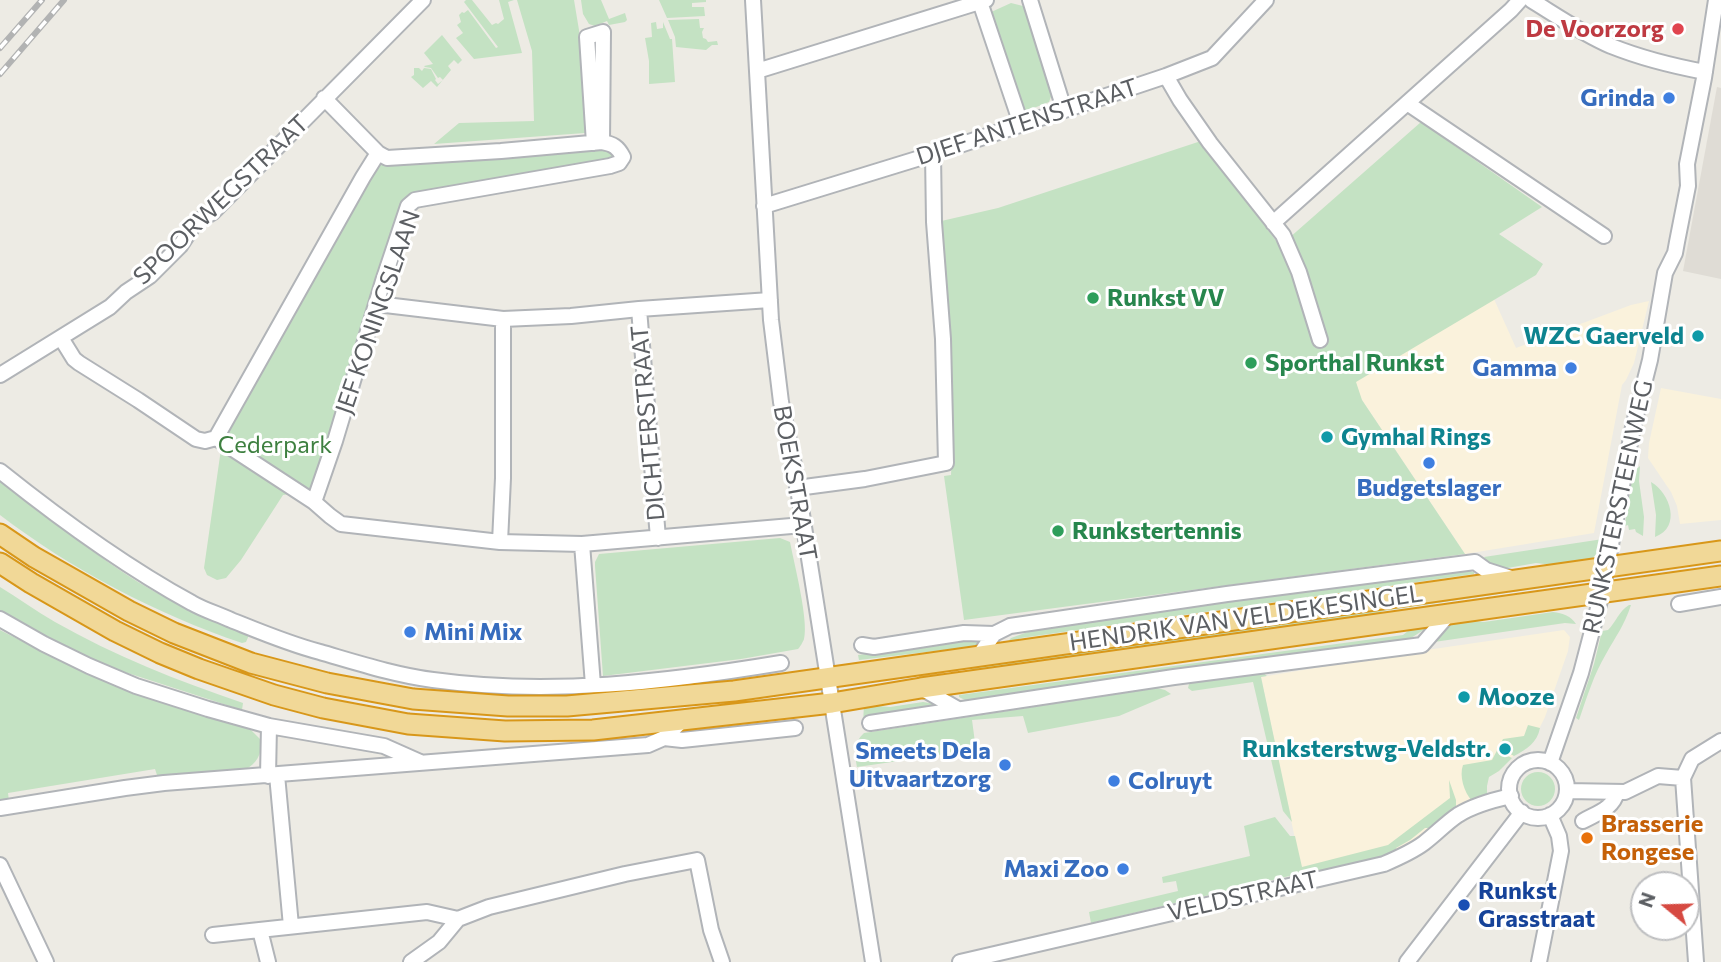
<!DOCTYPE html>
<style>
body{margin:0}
#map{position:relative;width:1721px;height:962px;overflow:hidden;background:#edebe4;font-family:Commissioner,sans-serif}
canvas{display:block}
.north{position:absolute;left:1630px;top:871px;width:70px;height:70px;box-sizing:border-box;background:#fff;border:2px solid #bebfc1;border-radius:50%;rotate:289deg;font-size:19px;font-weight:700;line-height:28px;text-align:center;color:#5c5f63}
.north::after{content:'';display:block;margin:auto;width:24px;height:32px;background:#d64941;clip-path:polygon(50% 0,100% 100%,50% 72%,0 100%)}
</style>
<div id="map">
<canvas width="1721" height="962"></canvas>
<div class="north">N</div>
</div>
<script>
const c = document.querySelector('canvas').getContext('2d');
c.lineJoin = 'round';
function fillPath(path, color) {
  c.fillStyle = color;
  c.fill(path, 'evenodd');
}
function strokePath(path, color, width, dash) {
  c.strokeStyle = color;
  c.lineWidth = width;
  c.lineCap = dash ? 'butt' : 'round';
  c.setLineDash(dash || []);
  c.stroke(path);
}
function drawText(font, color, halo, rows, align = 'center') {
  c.font = font + ' Commissioner,sans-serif';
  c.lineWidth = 6;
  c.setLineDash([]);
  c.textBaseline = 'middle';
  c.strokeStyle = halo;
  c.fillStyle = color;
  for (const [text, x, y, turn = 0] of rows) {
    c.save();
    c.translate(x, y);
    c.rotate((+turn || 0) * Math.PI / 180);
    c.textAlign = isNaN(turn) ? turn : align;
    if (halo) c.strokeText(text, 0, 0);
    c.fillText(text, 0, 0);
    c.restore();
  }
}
fillPath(new Path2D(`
 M 1494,299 L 1516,348 L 1631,305 L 1649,301 L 1634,363 L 1626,380 L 1622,385 L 1594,533 L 1465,554 L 1362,400 L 1353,382 Z
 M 1661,388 L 1721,399 L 1721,520 L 1680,524 L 1677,506 L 1671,492 L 1648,458 L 1649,443 Z
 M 1564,630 L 1570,637 L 1568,651 L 1545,717 L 1537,733 L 1510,759 L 1499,771 L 1489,776 L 1487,783 L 1487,796 L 1416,843 L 1386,859 L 1303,877 L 1261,677 L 1406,653 Z`), '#faf2dc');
fillPath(new Path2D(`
 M 1717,87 L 1721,88 L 1721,279 L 1683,271 Z`), '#dfdcd5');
fillPath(new Path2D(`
 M 466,0 L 472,0 L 492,25 L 496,23 L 498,24 L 504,19 L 499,0 L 514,0 L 508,2 L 522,53 L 474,59 L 456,38 L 463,33 L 457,25 L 461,22 L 459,15 L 462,12 L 464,13 L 468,10 L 496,48 L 498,47 L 464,2 Z
 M 517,0 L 574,0 L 579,30 L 585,133 L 434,144 L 459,123 L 534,121 L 532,51 Z
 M 581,0 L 601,0 L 609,19 L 625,13 L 627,20 L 625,22 L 609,25 L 607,21 L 595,26 L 589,24 L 583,14 Z
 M 659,0 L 706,0 L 706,2 L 692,3 L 692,7 L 704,7 L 705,16 L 667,18 Z
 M 1011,3 L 1023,6 L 1050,81 L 1052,94 L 1049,102 L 1021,113 L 989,13 Z
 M 699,19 L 700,28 L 704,28 L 702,32 L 703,38 L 706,39 L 708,42 L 717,41 L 718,45 L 712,45 L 706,50 L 676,47 L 675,37 L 668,20 Z
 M 656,22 L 657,29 L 663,28 L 663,22 L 670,39 L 672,39 L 675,82 L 649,84 L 649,61 L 645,38 L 652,37 L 651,23 Z
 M 442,35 L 462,60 L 458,64 L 454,60 L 448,66 L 451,70 L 437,87 L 431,81 L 423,88 L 411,77 L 414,75 L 414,68 L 419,68 L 422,71 L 424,68 L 431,69 L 436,79 L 435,80 L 438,84 L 443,80 L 440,77 L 438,78 L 431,68 L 425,67 L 424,66 L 433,64 L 424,53 Z
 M 1421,122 L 1542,207 L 1499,234 L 1543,264 L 1536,275 L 1356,382 L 1362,400 L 1465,554 L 964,620 L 944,476 L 951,475 L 952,452 L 937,222 L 998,208 L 1201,141 L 1280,246 Z
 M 608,146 L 613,154 L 612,157 L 607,162 L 402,205 L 328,438 L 329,440 L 311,491 L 283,495 L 241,560 L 226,578 L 217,580 L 207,575 L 204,568 L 222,442 L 377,165 Z
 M 1640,466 L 1639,481 L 1644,517 L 1643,536 L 1636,532 L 1635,529 L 1629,530 L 1628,525 L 1625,526 L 1625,523 L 1633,472 Z
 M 0,478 C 41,510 81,544 124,573 C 163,599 206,617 249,635 L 246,642 L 242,643 C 157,614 72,570 0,515 Z
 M 1651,482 C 1670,493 1682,527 1655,537 L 1656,515 Z
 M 780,538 L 790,542 C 794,563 809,621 804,639 C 804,640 799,649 798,649 L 741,659 L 603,676 L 595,566 L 595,562 L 599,554 Z
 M 1603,539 L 1597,554 L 1590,560 L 1562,566 L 1536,563 L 1502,569 L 1489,565 L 1484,557 Z
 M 1459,569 L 1474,572 L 1474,574 L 1021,638 L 1005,645 L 1011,638 L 1036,629 Z
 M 1567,579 L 1567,584 L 1383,611 L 1358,621 L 889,686 L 888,683 L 967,671 L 980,664 Z
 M 0,587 C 18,598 36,611 55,622 C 115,656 178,681 243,703 L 242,710 L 106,666 L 75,652 L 0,613 Z
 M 1629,605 L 1631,605 C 1624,626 1616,636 1606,654 C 1594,674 1587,697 1579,720 L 1576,718 L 1594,664 L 1602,631 L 1608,630 C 1616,622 1619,611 1629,605 Z
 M 1553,612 C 1563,613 1571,616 1576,624 L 1565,623 L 1434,642 L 1440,637 L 1450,622 L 1461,620 L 1484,622 Z
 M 1426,626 L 1425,629 L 1408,640 L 972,700 L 965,700 L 959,697 L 959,695 L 1403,635 L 1413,627 Z
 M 0,630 L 55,658 L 137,693 L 249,728 L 262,741 C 261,755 257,763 245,770 L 158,778 L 155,769 L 8,793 L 9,801 L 0,799 Z
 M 979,638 L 981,645 L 975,649 L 969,647 L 859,660 L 858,655 Z
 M 1262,672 L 1267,676 L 1261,677 L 1292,822 L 1283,811 L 1253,682 L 1192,691 L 1188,688 L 1190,680 Z
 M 1157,688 L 1165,690 L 1171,694 L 1119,716 L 1028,733 L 1023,716 L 972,720 L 976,750 L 857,767 C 855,754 853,743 864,733 Z
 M 923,702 L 936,704 L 936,706 L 868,717 L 863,723 L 864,705 L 890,707 Z
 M 1528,725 L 1540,728 C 1537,743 1527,749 1514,756 L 1507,752 L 1510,746 L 1504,743 L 1500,752 L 1512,758 L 1499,771 L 1489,777 L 1487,786 L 1487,796 L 1472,801 C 1464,792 1459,776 1463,765 L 1492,760 L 1503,739 L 1524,736 Z
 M1521 789a17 17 0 1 1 34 0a17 17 0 1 1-34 0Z
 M 1449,780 L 1456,800 L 1456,810 L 1434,828 L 1425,828 L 1410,840 L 1396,848 L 1398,852 L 1384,858 L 1303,876 L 1302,873 L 1091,923 L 1089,912 L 1178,891 L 1176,881 L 1163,883 L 1162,877 L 1250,856 L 1244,826 L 1275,817 L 1290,836 L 1295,836 L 1302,867 L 1388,845 L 1450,798 Z`), '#c4e2c3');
const minor = new Path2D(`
 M 753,0 L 771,320 L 781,402 L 795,470 L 873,962
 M 1030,0 L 1064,109
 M 1531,0 C 1557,16 1583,34 1611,46 C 1641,58 1673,66 1705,72
 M 980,2 L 1021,124
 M 757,71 L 986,0
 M 1166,76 L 1180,100 L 1210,143 L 1283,235 L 1299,272 L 1320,340
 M 1407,103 L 1604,236
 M 594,143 L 587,37 L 603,32 L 602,142
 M 764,206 L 933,154 L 1166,76 L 1212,58 L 1266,0
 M 1273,223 L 1511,10 L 1520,0
 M 377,304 L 503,319 L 571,316 L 639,309 L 770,300
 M 639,309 L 658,538
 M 61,338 L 74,359 L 79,363 L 138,400 L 196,439 L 205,441 L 216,438 L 314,502 L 330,516 L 341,524 L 500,542 L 582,544 L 803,525
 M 0,375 L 110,307 L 126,292 L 150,276 L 180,246 L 195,223 L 213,212 L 423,0
 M 216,438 L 363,177 L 378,153
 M 0,471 C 60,519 124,566 192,603 C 204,610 218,614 231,620 C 261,632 289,644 320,652 C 358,663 395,675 433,680 C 549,696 667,682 781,663
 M 797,488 L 865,479 L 946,463 L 943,339 L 934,222 L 933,154
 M 314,502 L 335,441 L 383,281 L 408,206 L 415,200 L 610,166 L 619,163 L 623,157 C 618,147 613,144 602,142 L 501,151 L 387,158 L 378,153 L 324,98
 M 500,542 L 503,478 L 503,319
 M 582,544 L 593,685
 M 1679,604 L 1721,597
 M 0,619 L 44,644 L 89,666 L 136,686 L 208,709 L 269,726 L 384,746 L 420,762
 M 862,645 L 874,647 L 964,633 L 994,634
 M 978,657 L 994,634 L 1010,626 L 1227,594 L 1475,562 L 1486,570 L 1514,579
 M 921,688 L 958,709
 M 870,723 L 1174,677 L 1422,645 L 1448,615
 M 664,738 L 682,740 L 795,728
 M1509 789a29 29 0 1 1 58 0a29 29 0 1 1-58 0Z
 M 1550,763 L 1581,673 L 1602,593 L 1633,427 L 1650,360 L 1665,273 L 1675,253 L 1677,242 L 1688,186 L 1687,164 L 1704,78 L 1716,0
 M 277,775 L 291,926
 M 268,776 L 269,726
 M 1567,791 L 1625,792 L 1658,776 L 1683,778
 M 0,808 L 125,788 L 164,783 L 648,745 L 664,738 L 682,721
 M 1583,821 C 1597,813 1613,809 1617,792
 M 0,865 L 46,962
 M 260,930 L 268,962
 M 213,935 L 427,912 L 458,919
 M 411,962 L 439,942 L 458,919 L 489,907 L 625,874 L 697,860 L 711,930 L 722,962
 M 960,962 L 1384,864 C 1398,858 1412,852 1424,843 C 1436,834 1446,823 1458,815 C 1474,805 1493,800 1511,796
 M 1407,962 L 1522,812
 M 1539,962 L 1561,851 L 1559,836 L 1550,815
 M 1696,962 L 1683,778 L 1692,759 L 1721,741`);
const highway = new Path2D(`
 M 0,534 L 34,557 L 129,611 L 174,633 L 251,663 L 327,683 L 413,699 L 508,706 L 567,706 L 734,691 L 1721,551
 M 0,563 L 31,583 L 115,631 L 160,653 L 199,669 L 274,695 L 323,708 L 408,724 L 505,731 L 593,730 L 832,703 L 921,688 L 1721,576`);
strokePath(minor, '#b1b4b8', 18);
strokePath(highway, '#d89719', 23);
strokePath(minor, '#fff', 14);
strokePath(highway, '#f1d897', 19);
const rail = new Path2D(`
 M 0,48 L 42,0
 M 0,74 L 64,0`);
strokePath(rail, '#b2b3b3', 6);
strokePath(rail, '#fff', 3.5, [10]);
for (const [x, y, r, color] of [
 [1678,29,7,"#e0444e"],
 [1669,98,7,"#3f7fe0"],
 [1093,298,7,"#2e9e5b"],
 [1698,336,7,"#0f9aa8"],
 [1251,363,7,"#2e9e5b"],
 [1571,368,7,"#3f7fe0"],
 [1327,437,7,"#0f9aa8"],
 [1429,463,7,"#3f7fe0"],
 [1058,531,7,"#2e9e5b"],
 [410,632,7,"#3f7fe0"],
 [1464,697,7,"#0f9aa8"],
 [1505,749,7,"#0f9aa8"],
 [1005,765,7,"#3f7fe0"],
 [1114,781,7,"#3f7fe0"],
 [1587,838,7,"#e8710a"],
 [1123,869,7,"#3f7fe0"],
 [1464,905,7,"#1a4fb4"]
]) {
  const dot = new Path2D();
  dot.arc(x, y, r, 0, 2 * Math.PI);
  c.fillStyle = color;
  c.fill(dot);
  strokePath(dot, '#fff', 2.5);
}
drawText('bold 24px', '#be3a42', '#fff', [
 ["De Voorzorg",1664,29]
], 'right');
drawText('bold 24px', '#366cbe', '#fff', [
 ["Grinda",1655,98],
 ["Gamma",1557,368],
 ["Budgetslager",1429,488,"center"],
 ["Mini Mix",424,632,"left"],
 ["Smeets Dela",991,751],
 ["Uitvaartzorg",991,779],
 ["Colruyt",1128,781,"left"],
 ["Maxi Zoo",1109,869]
], 'right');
drawText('24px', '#5c5f63', '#fff', [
 ["DJEF ANTENSTRAAT",1027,122,-18],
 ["SPOORWEGSTRAAT",221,200,-44],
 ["JEF KONINGSLAAN",378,312,-71],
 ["DICHTERSTRAAT",648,423,-95],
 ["BOEKSTRAAT",795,483,80],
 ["RUNKSTERSTEENWEG",1618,507,-78],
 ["HENDRIK VAN VELDEKESINGEL",1246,618,-8],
 ["VELDSTRAAT",1243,896,-13]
]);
drawText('bold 24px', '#27864d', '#fff', [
 ["Runkst VV",1107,298],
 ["Sporthal Runkst",1265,363],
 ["Runkstertennis",1072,531]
], 'left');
drawText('bold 24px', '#0d838f', '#fff', [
 ["WZC Gaerveld",1684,336],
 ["Gymhal Rings",1341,437,"left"],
 ["Mooze",1478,697,"left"],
 ["Runksterstwg-Veldstr.",1491,749]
], 'right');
drawText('24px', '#3e8040', '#fff', [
 ["Cederpark",275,445]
]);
drawText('bold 24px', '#c56008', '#fff', [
 ["Brasserie",1601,824],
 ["Rongese",1601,852]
], 'left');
drawText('bold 24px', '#164399', '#fff', [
 ["Runkst",1478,891],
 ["Grasstraat",1478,919]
], 'left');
</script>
